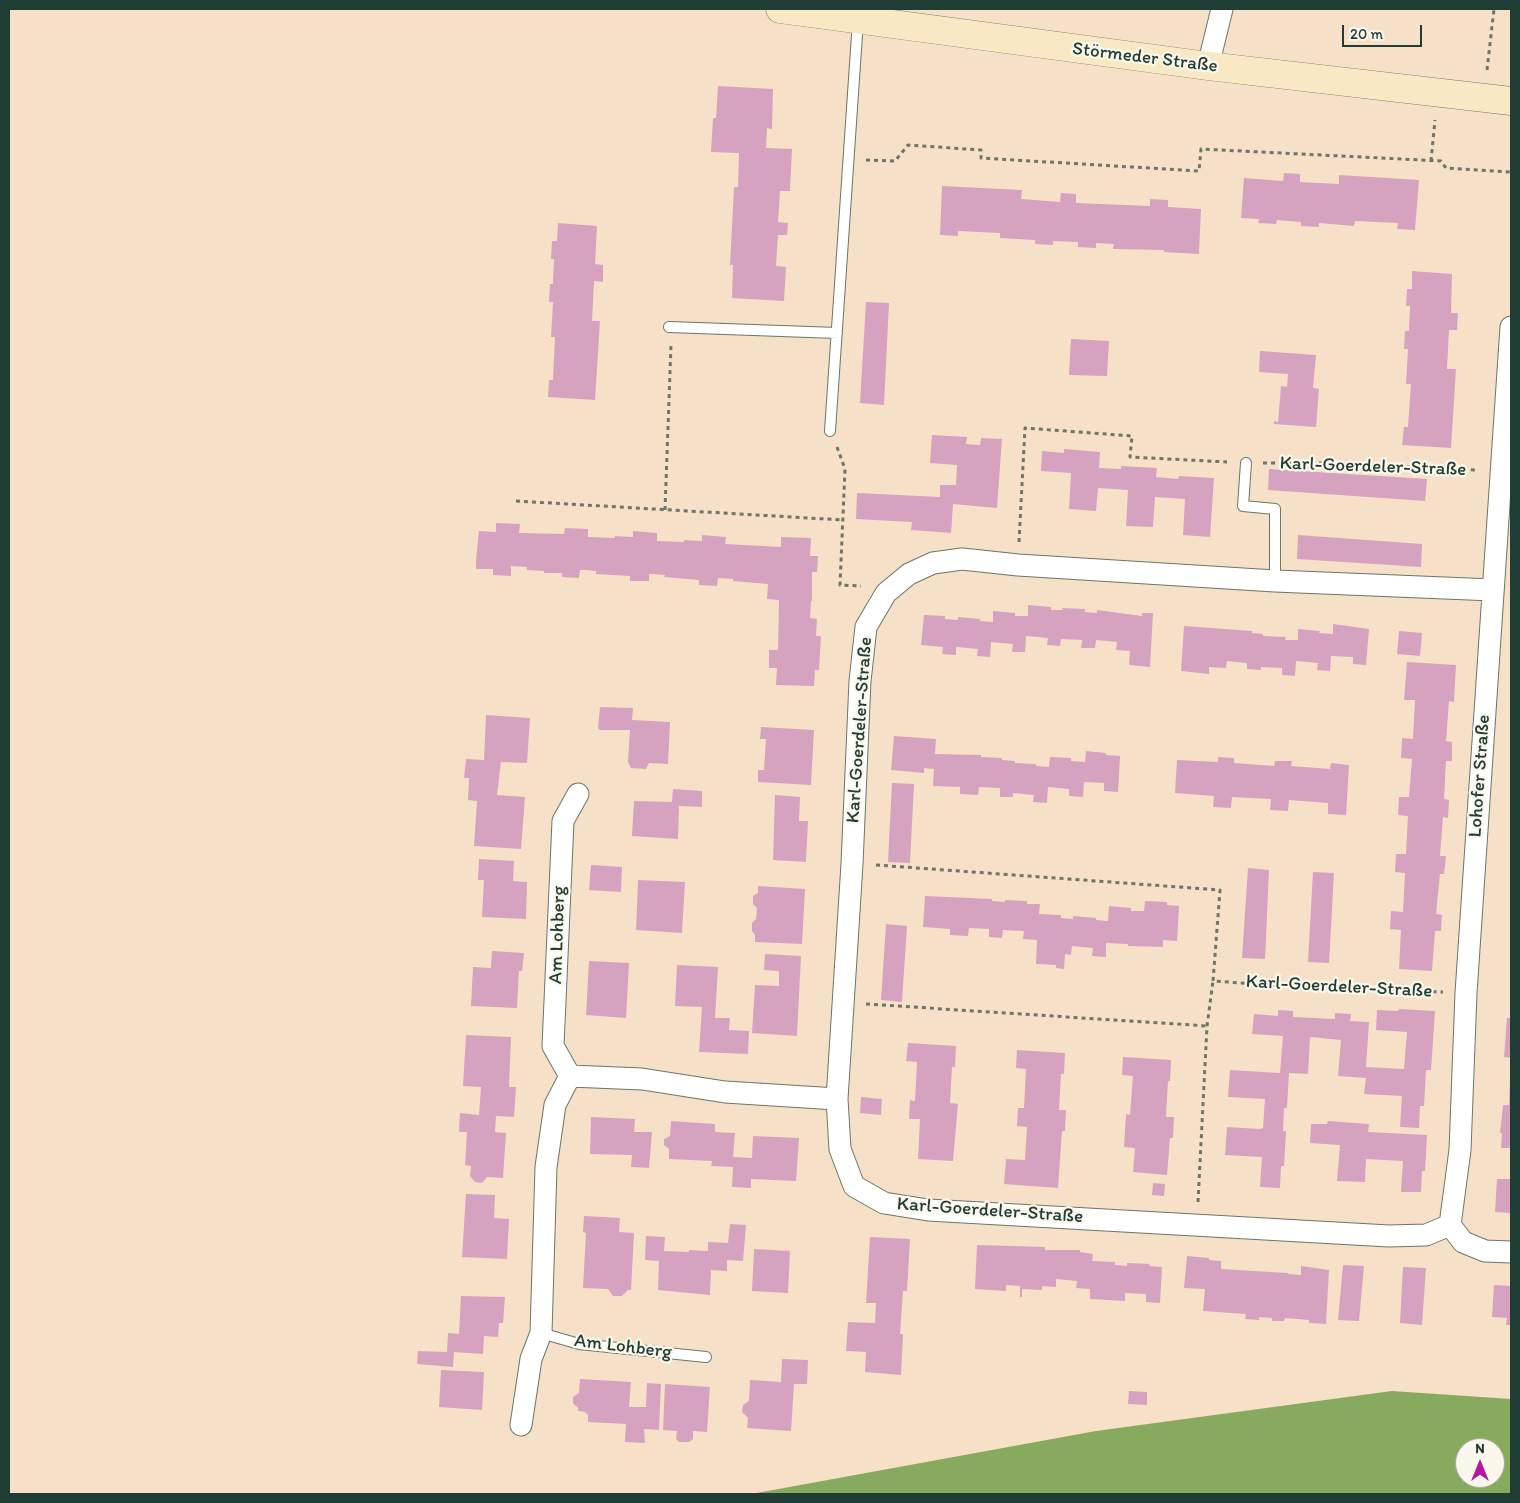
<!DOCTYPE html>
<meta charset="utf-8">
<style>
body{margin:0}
#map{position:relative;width:1520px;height:1503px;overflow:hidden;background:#f6e1c8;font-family:Itim,sans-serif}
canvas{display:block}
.frame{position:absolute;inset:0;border:10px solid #1f3d34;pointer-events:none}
.north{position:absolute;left:1455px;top:1438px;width:50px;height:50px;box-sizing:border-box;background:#fbf7ec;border:1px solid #a3ada2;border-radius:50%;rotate:0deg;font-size:14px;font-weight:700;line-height:20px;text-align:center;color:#1f3d34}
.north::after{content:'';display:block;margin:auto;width:18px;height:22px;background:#b5179e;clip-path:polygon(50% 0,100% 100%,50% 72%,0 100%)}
.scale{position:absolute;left:1342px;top:25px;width:80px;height:22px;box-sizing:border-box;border:2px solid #1f3d34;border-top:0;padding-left:6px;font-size:15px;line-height:18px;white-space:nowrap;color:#1f3d34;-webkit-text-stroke:4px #fbf7ec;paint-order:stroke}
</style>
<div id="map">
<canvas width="1520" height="1503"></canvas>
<div class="frame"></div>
<div class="north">N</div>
<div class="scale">20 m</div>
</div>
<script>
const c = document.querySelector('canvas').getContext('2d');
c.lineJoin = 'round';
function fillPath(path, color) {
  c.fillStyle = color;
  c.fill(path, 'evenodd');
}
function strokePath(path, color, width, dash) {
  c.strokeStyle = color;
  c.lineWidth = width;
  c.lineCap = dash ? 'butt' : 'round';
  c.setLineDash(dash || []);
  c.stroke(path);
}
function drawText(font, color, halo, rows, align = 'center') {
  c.font = font + ' Itim,sans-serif';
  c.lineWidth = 4.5;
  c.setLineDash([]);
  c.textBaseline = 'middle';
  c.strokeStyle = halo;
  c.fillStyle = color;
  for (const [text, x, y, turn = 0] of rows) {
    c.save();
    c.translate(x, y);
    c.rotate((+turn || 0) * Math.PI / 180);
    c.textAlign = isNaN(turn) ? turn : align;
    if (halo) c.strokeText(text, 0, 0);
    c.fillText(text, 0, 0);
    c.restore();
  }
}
fillPath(new Path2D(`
 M 1392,1391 L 1511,1399 L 1511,1494 L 751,1494 L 1096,1431 ZM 1465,1448 L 1495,1448 L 1495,1478 L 1465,1478 Z`), '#88aa5f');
fillPath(new Path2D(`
 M 718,86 L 773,89 L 772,129 L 767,128 L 766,148 L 792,149 L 790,191 L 780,191 L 778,222 L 788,223 L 787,235 L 778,235 L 776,266 L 786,267 L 784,301 L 732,298 L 733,265 L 730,265 L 734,187 L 738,187 L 739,153 L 711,152 L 713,118 L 716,118 Z
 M 1284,173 L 1300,174 L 1300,182 L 1339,184 L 1339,175 L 1419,180 L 1415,230 L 1397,229 L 1398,223 L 1355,221 L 1354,226 L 1319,223 L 1319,227 L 1301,226 L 1301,222 L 1277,220 L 1276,224 L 1258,223 L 1259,219 L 1241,218 L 1244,178 L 1283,181 Z
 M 942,186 L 1022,190 L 1021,199 L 1060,202 L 1061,193 L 1076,194 L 1076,203 L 1150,206 L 1150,199 L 1168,200 L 1168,207 L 1201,209 L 1199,254 L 1164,252 L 1164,250 L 1113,249 L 1114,244 L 1096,243 L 1096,248 L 1078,247 L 1078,242 L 1053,241 L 1053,245 L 1035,244 L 1035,240 L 1000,238 L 1000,233 L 958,231 L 958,236 L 940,235 Z
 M 558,223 L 597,226 L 595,264 L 603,265 L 603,282 L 594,281 L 592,321 L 600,321 L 595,400 L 548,397 L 549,380 L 553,380 L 555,337 L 551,337 L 553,302 L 549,302 L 550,284 L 553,284 L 554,259 L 551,259 L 552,241 L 557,241 Z
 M 1412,271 L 1452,274 L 1451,313 L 1458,313 L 1457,330 L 1449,330 L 1447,369 L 1456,369 L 1451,448 L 1402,445 L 1404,427 L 1408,427 L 1411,384 L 1406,384 L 1408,349 L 1404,349 L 1405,331 L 1409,331 L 1410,306 L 1406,306 L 1407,289 L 1412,289 Z
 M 866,302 L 889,303 L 884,405 L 860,403 Z
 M 1071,339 L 1109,341 L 1107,376 L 1069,375 Z
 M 1260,351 L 1316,355 L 1313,388 L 1319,389 L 1316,427 L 1274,424 L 1274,421 L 1278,422 L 1281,386 L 1287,387 L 1288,374 L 1259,372 Z
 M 932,435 L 967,437 L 966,444 L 980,445 L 981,438 L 1002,439 L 997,508 L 953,504 L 951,533 L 911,530 L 912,522 L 856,519 L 857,493 L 940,497 L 940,485 L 956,485 L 957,465 L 930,463 Z
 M 1064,449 L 1100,452 L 1099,468 L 1121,469 L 1121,466 L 1157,468 L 1156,477 L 1178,479 L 1179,476 L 1214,478 L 1210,537 L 1183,535 L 1185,499 L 1155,497 L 1153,527 L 1126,526 L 1128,490 L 1098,488 L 1096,511 L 1069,509 L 1071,473 L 1041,471 L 1042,451 L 1064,453 Z
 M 1269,469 L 1427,479 L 1425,501 L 1268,490 Z
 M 496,523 L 520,524 L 519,533 L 564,534 L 565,528 L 588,529 L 588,537 L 615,538 L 615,536 L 633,537 L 633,531 L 657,533 L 657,541 L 684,542 L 684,540 L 702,541 L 702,535 L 726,537 L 725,544 L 781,547 L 781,537 L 811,538 L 810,556 L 818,556 L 817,572 L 812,572 L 812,601 L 811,601 L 810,618 L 817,619 L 816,636 L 821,636 L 819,670 L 815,670 L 814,686 L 776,685 L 777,668 L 769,668 L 769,650 L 778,650 L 779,600 L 767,599 L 768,584 L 733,581 L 733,579 L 718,578 L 717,586 L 699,585 L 699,580 L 664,577 L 665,575 L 653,574 L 649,574 L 649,581 L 630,581 L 630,576 L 596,574 L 596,571 L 586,570 L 580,570 L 579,578 L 562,577 L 562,573 L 544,573 L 544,571 L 527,570 L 527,567 L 511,566 L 511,576 L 493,575 L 493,569 L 476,569 L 476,560 L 479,531 L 496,532 Z
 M 1298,535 L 1422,544 L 1421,567 L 1297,559 Z
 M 1028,605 L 1051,607 L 1051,610 L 1063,610 L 1062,608 L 1085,609 L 1085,612 L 1097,613 L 1097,610 L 1142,616 L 1142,613 L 1153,613 L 1150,667 L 1129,665 L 1130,651 L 1116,650 L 1117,642 L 1096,640 L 1095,648 L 1081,648 L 1082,640 L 1061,639 L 1060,646 L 1047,645 L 1048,638 L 1026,636 L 1025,652 L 1012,652 L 1013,644 L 991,642 L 990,657 L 977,656 L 978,649 L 956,647 L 956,655 L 942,654 L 943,647 L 921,645 L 924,615 L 945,616 L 945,619 L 958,620 L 958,617 L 980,619 L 980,621 L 993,622 L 993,611 L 1015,613 L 1015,616 L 1028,616 Z
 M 1333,624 L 1369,629 L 1366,665 L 1353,664 L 1353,657 L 1331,656 L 1330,671 L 1317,670 L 1318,663 L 1296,661 L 1295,676 L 1282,675 L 1282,668 L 1261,667 L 1261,670 L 1247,669 L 1247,663 L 1227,661 L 1226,668 L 1209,667 L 1209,674 L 1181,671 L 1184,626 L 1252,631 L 1252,633 L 1263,634 L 1263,636 L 1286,637 L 1285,640 L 1298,640 L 1298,629 L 1320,631 L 1319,633 L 1333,634 Z
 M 1399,631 L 1422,633 L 1420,656 L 1397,654 Z
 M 1407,662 L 1456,665 L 1454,702 L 1449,701 L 1446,741 L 1452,742 L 1452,761 L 1446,761 L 1444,799 L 1449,800 L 1448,818 L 1443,817 L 1440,856 L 1446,856 L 1444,874 L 1440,874 L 1436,914 L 1442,915 L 1441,931 L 1435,931 L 1432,971 L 1399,969 L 1401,930 L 1390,929 L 1391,911 L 1403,912 L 1405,873 L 1395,872 L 1396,854 L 1406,854 L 1408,816 L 1398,815 L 1399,797 L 1409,797 L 1412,759 L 1401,758 L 1402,738 L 1413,739 L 1415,700 L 1404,700 Z
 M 600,707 L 633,708 L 632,720 L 670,722 L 668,764 L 649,763 L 646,769 L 631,768 L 628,762 L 630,730 L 600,730 L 598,728 Z
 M 486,715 L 530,718 L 527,763 L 501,762 L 497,795 L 525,797 L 521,849 L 474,846 L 477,801 L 468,800 L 469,778 L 464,778 L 466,759 L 484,760 Z
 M 761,727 L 814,730 L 811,785 L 758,782 L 758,770 L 764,770 L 766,739 L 760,739 Z
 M 894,736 L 936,739 L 935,754 L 981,755 L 981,757 L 1002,758 L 1002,760 L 1015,761 L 1015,763 L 1036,764 L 1036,766 L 1049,767 L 1050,757 L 1071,758 L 1071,761 L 1085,762 L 1086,751 L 1106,753 L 1106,755 L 1120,756 L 1118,792 L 1104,791 L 1104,783 L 1084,782 L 1083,797 L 1069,796 L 1069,789 L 1048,787 L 1047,803 L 1033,802 L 1034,795 L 1013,793 L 1013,797 L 1000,797 L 1000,788 L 979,787 L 978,795 L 960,794 L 960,787 L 933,786 L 934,769 L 924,768 L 924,773 L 891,770 Z
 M 1218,757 L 1234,758 L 1234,763 L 1274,766 L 1275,761 L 1292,761 L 1291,766 L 1330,769 L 1331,763 L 1349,765 L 1346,815 L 1328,814 L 1328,803 L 1289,800 L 1288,811 L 1270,810 L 1271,799 L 1232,797 L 1231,808 L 1213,807 L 1214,796 L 1175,793 L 1177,760 L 1218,762 Z
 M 892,783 L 914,784 L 910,863 L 888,862 Z
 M 673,789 L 702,791 L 702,807 L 679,806 L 678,839 L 632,836 L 634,801 L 672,802 Z
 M 775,795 L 800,797 L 799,821 L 808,821 L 806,862 L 773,860 Z
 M 479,859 L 514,861 L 513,881 L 527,882 L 526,919 L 482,917 L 484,880 L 478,880 Z
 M 591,865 L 622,867 L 621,892 L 589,890 Z
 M 1248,868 L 1269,870 L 1265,959 L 1242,958 Z
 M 1313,872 L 1334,873 L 1329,963 L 1308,962 Z
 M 638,880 L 685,882 L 682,933 L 636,930 Z
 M 758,886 L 805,889 L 802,944 L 755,942 L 755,935 L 752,931 L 752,923 L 756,919 L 757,908 L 753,904 L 753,896 L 758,893 Z
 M 925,896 L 992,899 L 992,901 L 1005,902 L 1005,900 L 1027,901 L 1027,904 L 1040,904 L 1039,914 L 1061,915 L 1061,918 L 1073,919 L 1073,916 L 1096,918 L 1096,920 L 1108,921 L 1109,906 L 1131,908 L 1131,911 L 1144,911 L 1145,901 L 1167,902 L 1167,905 L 1179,906 L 1177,941 L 1163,940 L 1163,947 L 1128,946 L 1128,944 L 1106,943 L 1106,957 L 1092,956 L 1093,948 L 1072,946 L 1071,955 L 1065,954 L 1064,969 L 1056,968 L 1056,965 L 1036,964 L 1037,940 L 1023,939 L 1024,931 L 1003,930 L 1002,938 L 989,937 L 989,929 L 969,928 L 968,936 L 950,935 L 950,929 L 923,927 Z
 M 886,924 L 907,926 L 902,1002 L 881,1000 Z
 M 492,951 L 524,953 L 522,971 L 519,971 L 517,1008 L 471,1006 L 473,967 L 491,968 Z
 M 765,954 L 801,956 L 797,1036 L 752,1033 L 755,985 L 779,986 L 779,971 L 764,970 Z
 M 589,961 L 629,963 L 626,1018 L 586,1015 Z
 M 677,965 L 718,967 L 715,1018 L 730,1018 L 729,1030 L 749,1031 L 748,1054 L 699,1052 L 702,1007 L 675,1006 Z
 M 1399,1009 L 1435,1011 L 1431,1070 L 1426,1070 L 1424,1106 L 1420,1106 L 1419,1128 L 1400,1127 L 1402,1096 L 1364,1094 L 1366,1078 L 1338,1076 L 1341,1040 L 1310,1037 L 1308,1074 L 1289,1073 L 1287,1108 L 1284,1108 L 1283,1131 L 1286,1131 L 1284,1166 L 1281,1166 L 1280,1188 L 1260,1187 L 1262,1157 L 1225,1155 L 1227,1127 L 1260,1129 L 1263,1128 L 1265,1099 L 1228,1097 L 1230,1070 L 1280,1073 L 1283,1036 L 1252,1034 L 1254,1014 L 1278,1016 L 1278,1010 L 1293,1011 L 1293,1017 L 1335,1019 L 1335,1013 L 1351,1014 L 1350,1021 L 1369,1022 L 1366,1067 L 1404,1069 L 1407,1032 L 1376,1030 L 1377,1010 L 1398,1011 Z
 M 1507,1018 L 1511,1018 L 1511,1058 L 1504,1057 Z
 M 466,1035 L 511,1037 L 509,1087 L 516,1087 L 514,1117 L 496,1116 L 495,1132 L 506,1133 L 503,1178 L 487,1177 L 482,1183 L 475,1182 L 470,1176 L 471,1166 L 465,1165 L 467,1132 L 459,1132 L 460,1113 L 479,1115 L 481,1087 L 463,1086 Z
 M 908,1043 L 956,1046 L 955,1067 L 952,1067 L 950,1103 L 958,1104 L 953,1161 L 918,1159 L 920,1119 L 909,1119 L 910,1100 L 915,1101 L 917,1062 L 906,1061 Z
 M 1017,1050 L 1065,1053 L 1064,1074 L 1061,1074 L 1059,1110 L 1066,1110 L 1065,1131 L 1062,1131 L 1058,1188 L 1004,1184 L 1006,1159 L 1025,1160 L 1027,1127 L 1017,1126 L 1018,1108 L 1024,1108 L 1026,1069 L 1016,1068 Z
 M 1123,1057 L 1171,1060 L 1170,1081 L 1168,1081 L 1166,1117 L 1174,1117 L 1173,1138 L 1170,1138 L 1167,1175 L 1133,1172 L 1135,1148 L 1124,1147 L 1126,1114 L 1130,1115 L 1133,1076 L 1122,1075 Z
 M 1510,1079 L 1511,1079 L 1511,1148 L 1501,1148 L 1502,1133 L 1500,1133 L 1503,1105 L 1509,1105 Z
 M 861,1097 L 882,1099 L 881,1115 L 860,1113 Z
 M 591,1117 L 635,1119 L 634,1132 L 652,1132 L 649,1168 L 631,1167 L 632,1155 L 590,1154 Z
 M 671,1121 L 715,1124 L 715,1132 L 735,1133 L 733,1157 L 752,1158 L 753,1136 L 799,1138 L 796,1181 L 751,1179 L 751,1188 L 732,1187 L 733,1167 L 711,1166 L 712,1161 L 669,1159 L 669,1149 L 664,1145 L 664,1139 L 670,1136 Z
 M 1328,1121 L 1369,1124 L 1368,1132 L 1427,1135 L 1425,1171 L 1422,1171 L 1421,1192 L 1401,1192 L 1403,1161 L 1366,1159 L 1365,1182 L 1337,1181 L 1340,1145 L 1310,1143 L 1311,1124 L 1327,1124 Z
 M 1497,1179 L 1511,1179 L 1511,1213 L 1495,1212 Z
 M 1153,1183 L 1165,1184 L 1164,1196 L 1152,1195 Z
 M 466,1194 L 495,1195 L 494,1218 L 509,1219 L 507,1259 L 462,1257 Z
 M 584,1216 L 620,1218 L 619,1232 L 634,1233 L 631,1290 L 628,1290 L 622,1296 L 613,1296 L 608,1289 L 583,1288 L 586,1233 L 583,1232 Z
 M 730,1224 L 746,1225 L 743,1261 L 727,1260 L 727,1271 L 711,1270 L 710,1295 L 658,1290 L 659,1261 L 645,1260 L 646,1236 L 665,1237 L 664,1251 L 689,1252 L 689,1250 L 708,1251 L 708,1242 L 728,1243 Z
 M 870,1237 L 910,1239 L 907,1291 L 903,1291 L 902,1305 L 900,1334 L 903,1334 L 901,1375 L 865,1372 L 866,1352 L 846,1351 L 848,1322 L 875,1323 L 876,1303 L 866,1303 Z
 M 977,1245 L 1045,1247 L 1045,1250 L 1080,1250 L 1080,1252 L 1093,1254 L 1092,1261 L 1115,1262 L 1115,1265 L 1127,1266 L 1127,1263 L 1150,1264 L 1149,1266 L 1162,1267 L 1160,1303 L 1146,1302 L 1146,1294 L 1125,1293 L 1125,1301 L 1090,1299 L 1090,1289 L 1076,1288 L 1077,1281 L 1056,1279 L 1056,1287 L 1042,1286 L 1042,1290 L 1022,1289 L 1022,1297 L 1020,1297 L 1020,1286 L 1006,1285 L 1006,1291 L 975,1289 Z
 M 754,1249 L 790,1251 L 788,1293 L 752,1291 Z
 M 1187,1256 L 1209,1258 L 1209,1260 L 1221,1261 L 1221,1269 L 1288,1273 L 1288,1274 L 1301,1275 L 1301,1266 L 1329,1270 L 1326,1324 L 1309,1323 L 1309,1320 L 1285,1318 L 1284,1321 L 1272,1321 L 1272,1318 L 1259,1317 L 1259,1320 L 1245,1319 L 1246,1314 L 1203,1311 L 1205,1289 L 1184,1288 Z
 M 1343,1265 L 1364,1266 L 1359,1321 L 1338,1320 Z
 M 1403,1267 L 1426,1268 L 1422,1325 L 1400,1323 Z
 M 1494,1285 L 1511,1286 L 1511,1325 L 1506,1325 L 1507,1318 L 1492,1317 Z
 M 461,1296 L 505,1297 L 503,1323 L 499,1323 L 498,1337 L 484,1336 L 483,1354 L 454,1352 L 453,1367 L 417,1364 L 418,1351 L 447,1352 L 448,1333 L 459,1334 Z
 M 782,1359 L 808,1360 L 807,1384 L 794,1384 L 791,1431 L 747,1428 L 748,1418 L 742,1412 L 743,1405 L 749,1401 L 750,1380 L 781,1382 Z
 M 441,1370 L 484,1372 L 482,1410 L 439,1407 Z
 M 580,1379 L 631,1382 L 629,1407 L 646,1407 L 647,1383 L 661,1384 L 659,1430 L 644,1429 L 645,1443 L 625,1442 L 626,1424 L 588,1422 L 588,1415 L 585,1412 L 578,1411 L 578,1408 L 573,1403 L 573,1397 L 579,1393 Z
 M 665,1384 L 710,1387 L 707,1432 L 693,1431 L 693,1439 L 689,1442 L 679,1442 L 676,1439 L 677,1431 L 663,1430 Z
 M 1129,1391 L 1147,1392 L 1147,1405 L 1128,1404 Z`), '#d5a3bf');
const lane = new Path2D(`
 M 669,327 L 837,333
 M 830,431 L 858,20
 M 1246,463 L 1243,506 L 1275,509 L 1275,581
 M 541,1333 L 579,1344 L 706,1357`);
const street = new Path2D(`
 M 1208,66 L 1222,9
 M 578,794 L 563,821 L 553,1046 L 570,1076 L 642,1079 L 725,1092 L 837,1099
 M 1450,1225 L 1426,1235 L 1389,1236 L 928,1210 L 884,1203 L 854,1186 L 840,1149 L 837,1099 L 852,864 L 860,681 L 866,627 L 886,593 L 909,574 L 933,563 L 962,559 L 1018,565 L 1275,581 L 1493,590
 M 1450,1225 L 1460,1150 L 1466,993 L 1511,327
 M 1450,1225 L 1463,1242 L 1485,1251 L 1511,1252
 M 521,1425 L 531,1359 L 541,1333 L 546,1167 L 555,1105 L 570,1076`);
const secondary = new Path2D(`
 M 780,9 L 1208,66 L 1511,101`);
strokePath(lane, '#6a7668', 12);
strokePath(street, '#6a7668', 23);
strokePath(secondary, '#6a7668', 29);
strokePath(new Path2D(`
 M 1487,70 L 1494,9
 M 866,160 L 895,161 L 908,145 L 981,150 L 981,158 L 1199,171 L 1201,149 L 1441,161 L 1446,168 L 1511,172
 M 1431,161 L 1435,120
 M 837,447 L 845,469 L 840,585 L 861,586
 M 1263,463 L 1326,463 L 1477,470
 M 516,501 L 843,520
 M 665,510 L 671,345
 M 1019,542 L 1025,428 L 1132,436 L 1130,457 L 1227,462
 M 876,865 L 1220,890 L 1213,981 L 1313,988 L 1443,992
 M 866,1004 L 1207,1026
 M 1198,1202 L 1207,1026 L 1213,981`), '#6a7668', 3, [4, 4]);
strokePath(lane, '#fff', 10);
strokePath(street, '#fff', 21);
strokePath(secondary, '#f8e8c3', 28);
drawText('19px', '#1f3d34', '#fbf7ec', [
 ["Störmeder Straße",1145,58,7],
 ["Karl-Goerdeler-Straße",1373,467,2],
 ["Karl-Goerdeler-Straße",860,730,-86],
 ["Lohofer Straße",1480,776,-86],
 ["Am Lohberg",558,935,-88],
 ["Karl-Goerdeler-Straße",1339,987,3],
 ["Karl-Goerdeler-Straße",990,1211,4],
 ["Am Lohberg",623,1347,7]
]);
</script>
